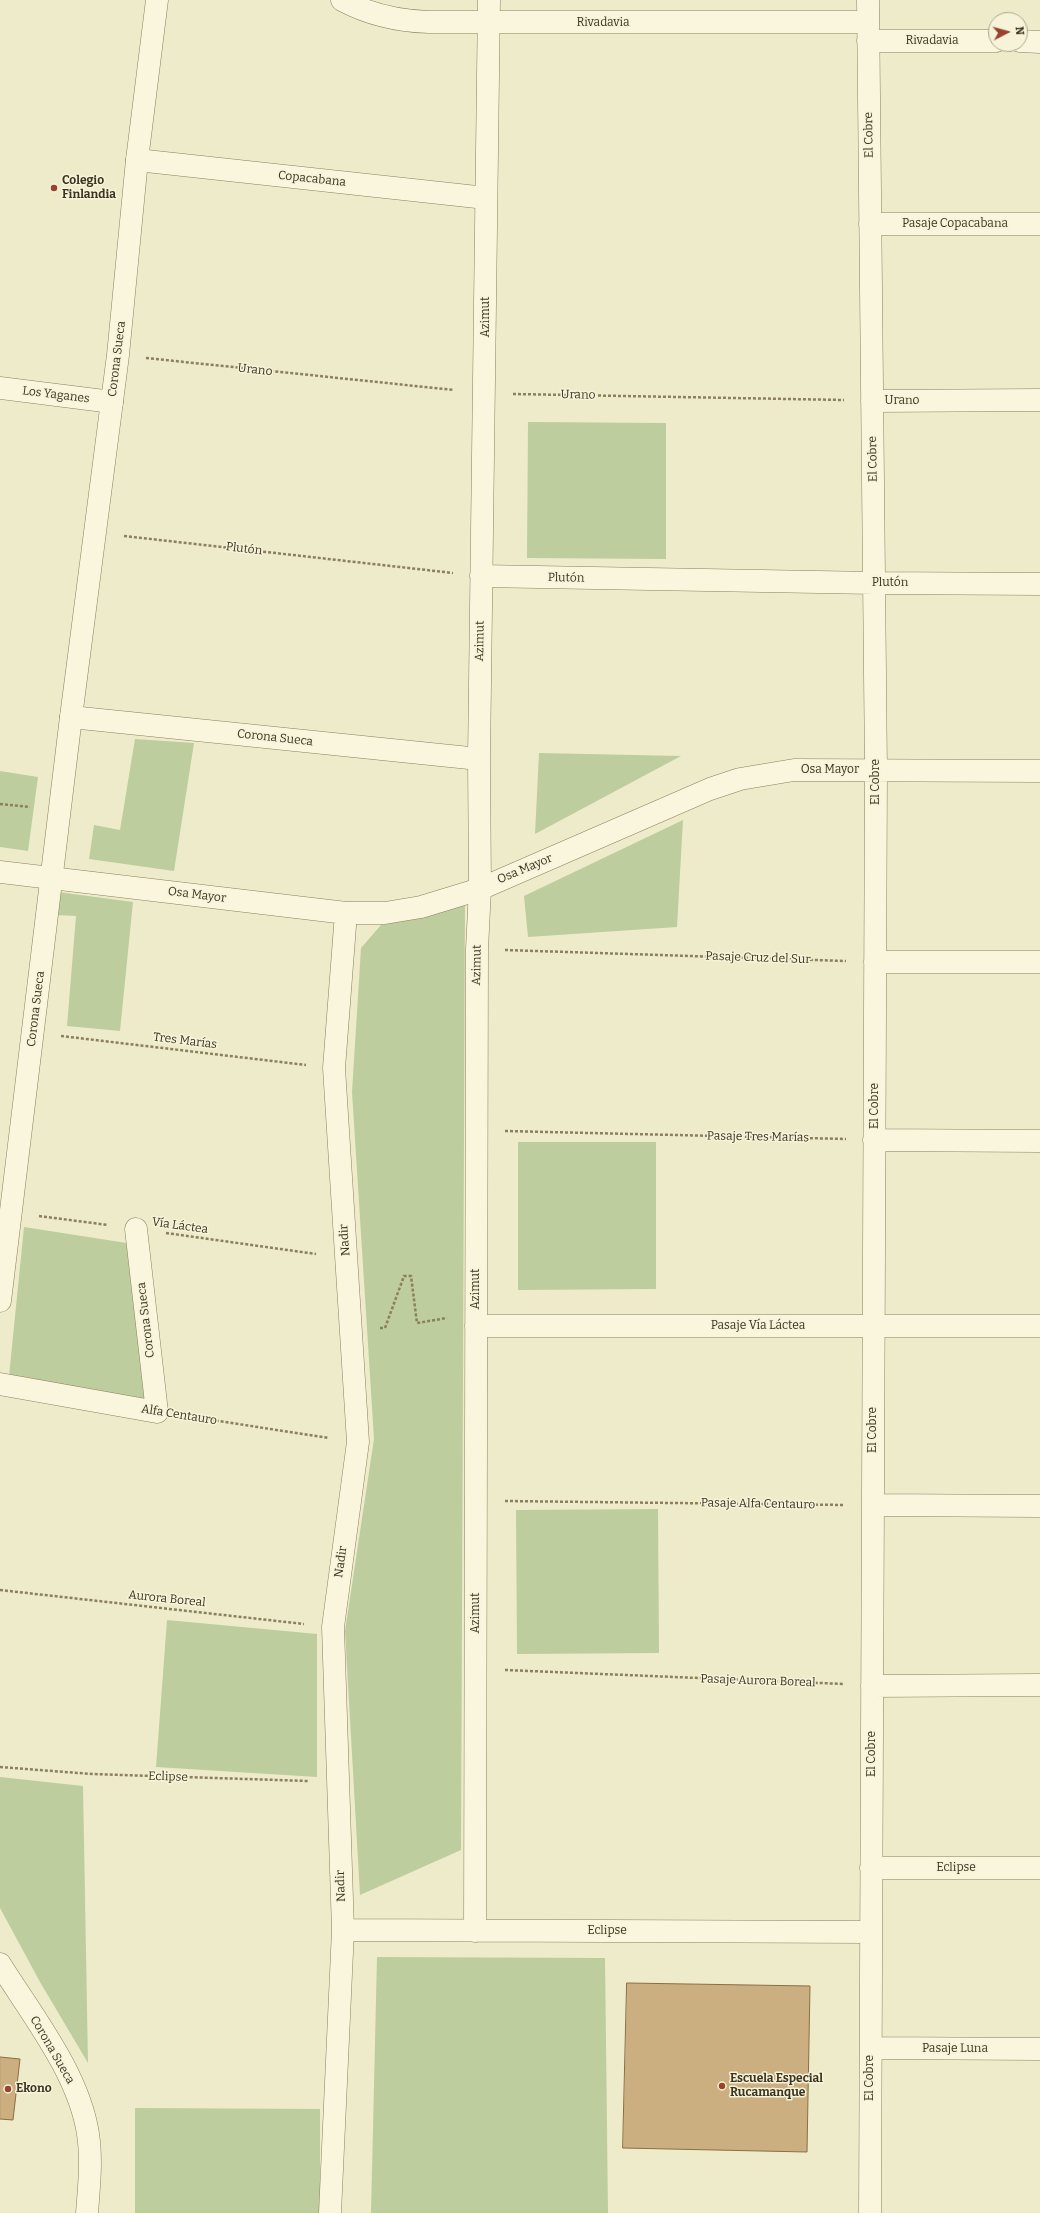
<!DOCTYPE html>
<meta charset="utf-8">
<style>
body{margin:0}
#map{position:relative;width:1040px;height:2213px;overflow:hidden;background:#eeebca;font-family:Bitter,serif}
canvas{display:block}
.north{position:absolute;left:988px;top:12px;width:40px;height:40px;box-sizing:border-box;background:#f6f3d9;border:1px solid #aca68f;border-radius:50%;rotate:84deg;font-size:11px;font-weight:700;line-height:16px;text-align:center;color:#3c3321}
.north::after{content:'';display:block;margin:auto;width:14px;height:18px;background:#99432f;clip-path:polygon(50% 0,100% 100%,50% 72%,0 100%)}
</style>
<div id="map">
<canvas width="1040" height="2213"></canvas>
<div class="north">N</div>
</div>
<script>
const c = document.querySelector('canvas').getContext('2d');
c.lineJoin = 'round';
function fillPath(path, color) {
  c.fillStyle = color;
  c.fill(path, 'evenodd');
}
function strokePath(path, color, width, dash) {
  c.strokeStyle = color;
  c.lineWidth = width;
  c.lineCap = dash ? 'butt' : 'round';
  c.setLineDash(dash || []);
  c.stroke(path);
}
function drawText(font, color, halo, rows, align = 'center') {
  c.font = font + ' Bitter,serif';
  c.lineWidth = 3;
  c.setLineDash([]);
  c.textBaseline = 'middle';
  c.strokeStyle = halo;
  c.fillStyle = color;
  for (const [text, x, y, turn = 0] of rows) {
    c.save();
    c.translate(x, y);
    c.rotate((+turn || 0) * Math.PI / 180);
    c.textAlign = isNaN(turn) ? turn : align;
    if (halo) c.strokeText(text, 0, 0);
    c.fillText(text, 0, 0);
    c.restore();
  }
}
fillPath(new Path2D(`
 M 528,422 L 666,423 L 666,559 L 527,558 Z
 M 135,739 L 194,743 L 174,871 L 89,859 L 94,825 L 120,830 Z
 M 539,753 L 681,756 L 535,834 Z
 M 0,771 L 38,777 L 28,851 L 0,847 Z
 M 683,820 L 677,927 L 528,937 L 524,896 Z
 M 58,892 L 133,902 L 120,1031 L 67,1026 L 76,916 L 56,915 Z
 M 465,898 L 461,1850 L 360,1895 L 345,1631 L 374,1439 L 352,1092 L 361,948 L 381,925 L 420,917 Z
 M 518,1142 L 656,1142 L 656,1289 L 518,1290 Z
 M 24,1227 L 133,1244 L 149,1400 L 9,1376 Z
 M 658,1509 L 659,1653 L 517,1654 L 516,1510 Z
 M 167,1620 L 317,1634 L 317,1777 L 156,1767 Z
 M 0,1777 L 83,1786 L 88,2063 L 40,1982 L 0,1908 Z
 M 377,1957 L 605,1958 L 608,2213 L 371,2213 Z
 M 135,2108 L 320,2109 L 320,2213 L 135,2213 Z`), '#becd9d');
const building = new Path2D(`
 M 627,1983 L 810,1986 L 807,2152 L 623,2148 Z
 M 0,2057 L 20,2059 L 13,2120 L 0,2119 Z`);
fillPath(building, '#cbaf81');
strokePath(building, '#8a6e44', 1);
const minor = new Path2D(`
 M 342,0 C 370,15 398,21 429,22 L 868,22
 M 868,0 L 876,770 L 870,2213
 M 868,41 L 996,41
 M 1020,41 L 1040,42
 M 137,160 L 486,198
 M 870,224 L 1040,224
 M 0,388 L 112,402
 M 872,401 L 1040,400
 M 481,576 L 874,583 L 1040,584
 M 71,717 L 479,759
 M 0,872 L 346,913 L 385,913 L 421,907 L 480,889 L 710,789 L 740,779 L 794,770 L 1040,771
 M 875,962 L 1040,962
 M 874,1140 L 1040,1141
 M 476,1326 L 1040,1326
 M 0,1384 L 157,1412 L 136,1229
 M 873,1505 L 1040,1506
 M 872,1686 L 1040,1685
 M 871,1868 L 1040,1868
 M 343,1930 L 871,1932
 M 475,1931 L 477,949 L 480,889 L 479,759 L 489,0
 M 871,2048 L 1040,2049
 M 330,2213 L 343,1930 L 333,1627 L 358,1442 L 334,1068 L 346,913`);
const tertiary = new Path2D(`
 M 0,1301 L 71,717 L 118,355 L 137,160 L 157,0
 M 0,1964 C 32,2015 79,2074 88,2134 C 92,2160 89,2187 87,2213`);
strokePath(minor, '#8b7f5e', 23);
strokePath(tertiary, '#8b7f5e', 23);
strokePath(new Path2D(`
 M 146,358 L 454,390
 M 513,394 L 844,400
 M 124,536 L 453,573
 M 0,804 L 30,807
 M 505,950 L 846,961
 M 61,1036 L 306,1065
 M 505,1131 L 846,1139
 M 39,1216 L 108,1225
 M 166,1233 L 316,1254
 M 380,1328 L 385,1328 L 404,1276 L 411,1276 L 417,1323 L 447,1318
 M 186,1416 L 329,1438
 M 505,1501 L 844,1505
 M 0,1590 L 304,1624
 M 505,1670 L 844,1684
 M 0,1767 L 92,1774 L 308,1781`), '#8b7f5e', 2.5, [3, 2]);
strokePath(minor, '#f9f6dd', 22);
strokePath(tertiary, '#f9f6dd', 22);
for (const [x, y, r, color] of [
 [54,188,4,"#99432f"],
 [722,2086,4,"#99432f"],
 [8,2089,4,"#99432f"]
]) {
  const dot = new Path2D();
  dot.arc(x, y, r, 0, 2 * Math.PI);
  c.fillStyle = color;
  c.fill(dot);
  strokePath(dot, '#f6f3d9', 1.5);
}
drawText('12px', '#3c3321', '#f6f3d9', [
 ["Rivadavia",603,23],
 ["Rivadavia",932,41],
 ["El Cobre",869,135,-91],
 ["Copacabana",312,179,6],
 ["Pasaje Copacabana",955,224],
 ["Azimut",486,317,-90],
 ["Corona Sueca",117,359,-83],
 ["Urano",255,370,6],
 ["Los Yaganes",56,395,7],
 ["Urano",578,395,1],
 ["Urano",902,401],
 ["El Cobre",873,459,-91],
 ["Plutón",244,549,7],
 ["Plutón",566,578,1],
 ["Plutón",890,583],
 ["Azimut",480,641,-89],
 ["Corona Sueca",275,738,6],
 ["Osa Mayor",830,770],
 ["El Cobre",876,782,-90],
 ["Osa Mayor",525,869,-23],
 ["Osa Mayor",197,895,7],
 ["Pasaje Cruz del Sur",758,958,2],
 ["Azimut",477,965,-89],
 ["Corona Sueca",36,1009,-83],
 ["Tres Marías",185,1041,7],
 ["El Cobre",875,1106,-90],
 ["Pasaje Tres Marías",758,1137,1],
 ["Vía Láctea",180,1226,8],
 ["Nadir",345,1240,-94],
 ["Azimut",476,1289,-90],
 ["Corona Sueca",146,1320,-97],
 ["Pasaje Vía Láctea",758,1326],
 ["Alfa Centauro",179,1415,9],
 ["El Cobre",873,1430,-90],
 ["Pasaje Alfa Centauro",758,1504,1],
 ["Nadir",341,1562,-82],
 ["Aurora Boreal",167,1599,6],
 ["Azimut",476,1613,-90],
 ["Pasaje Aurora Boreal",758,1681,2],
 ["El Cobre",872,1754,-90],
 ["Eclipse",168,1777,2],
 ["Eclipse",956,1868],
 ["Nadir",341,1886,-92],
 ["Eclipse",607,1931],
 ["Pasaje Luna",955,2049],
 ["Corona Sueca",52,2050,60],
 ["El Cobre",870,2078,-90]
]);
drawText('bold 12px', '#3c3321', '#f6f3d9', [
 ["Colegio",62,181],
 ["Finlandia",62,195],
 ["Escuela Especial",730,2079],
 ["Rucamanque",730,2093],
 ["Ekono",16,2089]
], 'left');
</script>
